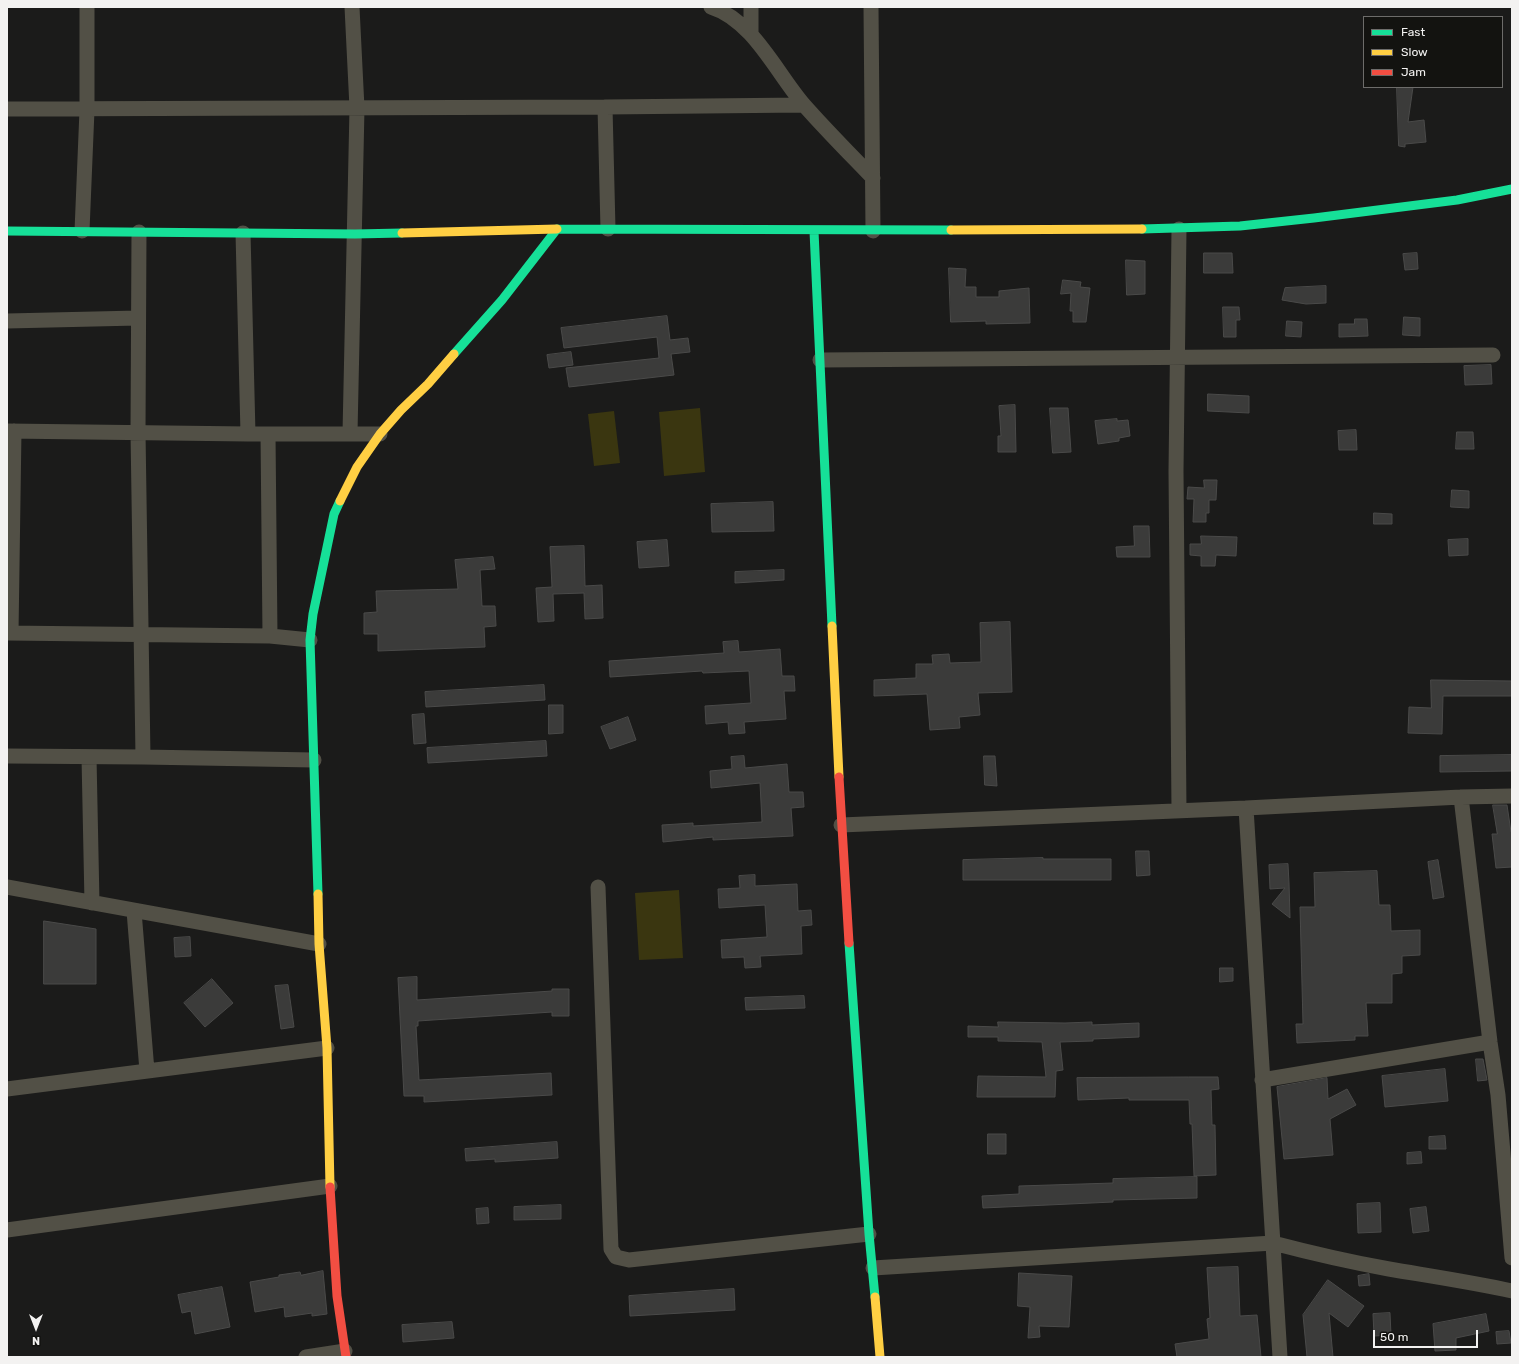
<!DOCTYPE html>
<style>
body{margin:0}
#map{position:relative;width:1519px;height:1364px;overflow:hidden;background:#1b1b1a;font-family:Rubik,sans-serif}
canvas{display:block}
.frame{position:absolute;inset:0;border:8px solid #f3f2f1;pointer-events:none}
.legend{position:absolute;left:1363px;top:16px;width:140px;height:72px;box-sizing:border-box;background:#131310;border:1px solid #6d6c6a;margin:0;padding:5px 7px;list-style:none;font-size:12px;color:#f3f2f1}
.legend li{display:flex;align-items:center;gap:8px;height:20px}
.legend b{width:20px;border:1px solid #6d6c6a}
.north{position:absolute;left:16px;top:1308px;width:40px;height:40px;-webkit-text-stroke:3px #131310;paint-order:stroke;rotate:180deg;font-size:11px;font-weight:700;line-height:16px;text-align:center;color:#f3f2f1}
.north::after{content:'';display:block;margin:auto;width:14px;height:18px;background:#f3f2f1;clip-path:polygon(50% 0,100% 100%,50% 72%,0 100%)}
.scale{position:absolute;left:1373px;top:1330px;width:105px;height:18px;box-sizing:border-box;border:2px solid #f3f2f1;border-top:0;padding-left:5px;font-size:12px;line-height:14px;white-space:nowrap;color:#f3f2f1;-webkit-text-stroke:3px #131310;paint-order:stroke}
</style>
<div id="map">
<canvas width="1519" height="1364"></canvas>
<div class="frame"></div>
<ul class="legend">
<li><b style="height:5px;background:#16e098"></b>Fast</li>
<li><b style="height:5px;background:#ffcf43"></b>Slow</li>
<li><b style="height:5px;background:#f24e42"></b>Jam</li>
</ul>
<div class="north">N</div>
<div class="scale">50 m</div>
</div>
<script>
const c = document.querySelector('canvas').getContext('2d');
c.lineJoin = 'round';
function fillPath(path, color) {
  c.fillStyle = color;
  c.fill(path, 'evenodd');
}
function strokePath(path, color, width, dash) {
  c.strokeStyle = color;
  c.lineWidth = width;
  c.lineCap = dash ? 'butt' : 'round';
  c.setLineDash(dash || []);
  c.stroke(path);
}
fillPath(new Path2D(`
 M 700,408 L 705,472 L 664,476 L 659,412 Z
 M 614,411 L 620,463 L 594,466 L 588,414 Z
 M 679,890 L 683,958 L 639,960 L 635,893 Z`), '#3a3610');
const building = new Path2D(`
 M 1397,87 L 1413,87 L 1408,122 L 1424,120 L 1426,142 L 1405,144 L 1405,147 L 1399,146 Z
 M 1204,253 L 1232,253 L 1233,273 L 1204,273 Z
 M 1417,253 L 1418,269 L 1405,270 L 1403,254 Z
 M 1126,260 L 1145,261 L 1145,294 L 1127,295 Z
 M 949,268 L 966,269 L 965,287 L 976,287 L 976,297 L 999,297 L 999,291 L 1029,288 L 1030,323 L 986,324 L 986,321 L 951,322 Z
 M 1063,280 L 1081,282 L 1080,287 L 1090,288 L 1086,322 L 1073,322 L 1073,311 L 1070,311 L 1071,293 L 1061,294 Z
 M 1326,286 L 1326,303 L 1306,304 L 1282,300 L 1285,288 Z
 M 1223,307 L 1239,307 L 1240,320 L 1236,320 L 1236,337 L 1224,337 Z
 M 667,316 L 670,340 L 688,338 L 690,352 L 671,354 L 674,375 L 569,387 L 566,368 L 659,358 L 657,337 L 564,348 L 561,328 Z
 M 1404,317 L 1420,318 L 1420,336 L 1403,335 Z
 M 1355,319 L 1367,319 L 1368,336 L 1339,337 L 1339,324 L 1354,324 Z
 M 1287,321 L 1302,322 L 1301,337 L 1286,336 Z
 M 571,352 L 573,365 L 549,368 L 547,355 Z
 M 1491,365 L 1492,384 L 1465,385 L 1464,366 Z
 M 1208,394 L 1249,396 L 1249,413 L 1208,411 Z
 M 1015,405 L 1016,452 L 998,452 L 998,436 L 1001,436 L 999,406 Z
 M 1050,408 L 1068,408 L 1071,452 L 1053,453 Z
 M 1117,419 L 1117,421 L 1128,420 L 1130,436 L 1119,438 L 1119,441 L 1098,444 L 1095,421 Z
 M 1356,430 L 1357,450 L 1339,450 L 1338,431 Z
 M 1457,432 L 1473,432 L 1474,449 L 1456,449 Z
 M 1204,480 L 1217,480 L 1216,500 L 1209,500 L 1209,513 L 1206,513 L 1206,522 L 1193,522 L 1194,499 L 1187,499 L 1188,487 L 1204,488 Z
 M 1452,490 L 1469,491 L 1469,508 L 1451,507 Z
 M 773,502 L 774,531 L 712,532 L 711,504 Z
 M 1374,513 L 1392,514 L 1392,524 L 1374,524 Z
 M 1134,526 L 1149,526 L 1150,557 L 1117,557 L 1116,547 L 1134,546 Z
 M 1201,536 L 1237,537 L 1236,556 L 1216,555 L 1215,566 L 1201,566 L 1201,556 L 1190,555 L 1190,544 L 1201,544 Z
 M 1468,539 L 1468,555 L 1449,556 L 1448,540 Z
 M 667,540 L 669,566 L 639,568 L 637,542 Z
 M 584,546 L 585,586 L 602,585 L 603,618 L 585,619 L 584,593 L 553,594 L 554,621 L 538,622 L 536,588 L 552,587 L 550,547 Z
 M 493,557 L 495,569 L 480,570 L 482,606 L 495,606 L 496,626 L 484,627 L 485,647 L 378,651 L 378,634 L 364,634 L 364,613 L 377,612 L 376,591 L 458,589 L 455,560 Z
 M 784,570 L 784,580 L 735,583 L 735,572 Z
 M 1010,622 L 1012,692 L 978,693 L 980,715 L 959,717 L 960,728 L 930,730 L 927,694 L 874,696 L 874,680 L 916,678 L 916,664 L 933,664 L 932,655 L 949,654 L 950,663 L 981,662 L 980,623 Z
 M 738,641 L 739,652 L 780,649 L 782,676 L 794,676 L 795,691 L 784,691 L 786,719 L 744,722 L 745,733 L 729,734 L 728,722 L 706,724 L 705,706 L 751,703 L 749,671 L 703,673 L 702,671 L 610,677 L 609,661 L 724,653 L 723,642 Z
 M 1431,680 L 1512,681 L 1512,696 L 1443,696 L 1442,734 L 1408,733 L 1409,707 L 1431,708 Z
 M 544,685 L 545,700 L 426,707 L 425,692 Z
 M 549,705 L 563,705 L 563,733 L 549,734 Z
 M 424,714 L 426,743 L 414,744 L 412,715 Z
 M 628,717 L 636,740 L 610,749 L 601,727 Z
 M 546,741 L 547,756 L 428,763 L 427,748 Z
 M 1512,755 L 1512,771 L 1440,772 L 1440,756 Z
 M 744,756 L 745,768 L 787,764 L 789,792 L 803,792 L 804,807 L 791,808 L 793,836 L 713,840 L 713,837 L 663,842 L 662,825 L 693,823 L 693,826 L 762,822 L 760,783 L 711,788 L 710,771 L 732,769 L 731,757 Z
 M 984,756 L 995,756 L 997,786 L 985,785 Z
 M 1493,805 L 1507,805 L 1511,832 L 1512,832 L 1512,867 L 1496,868 L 1492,834 L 1497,834 Z
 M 1136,851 L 1149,851 L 1150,875 L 1137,876 Z
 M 1043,858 L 1043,859 L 1111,859 L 1111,880 L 963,880 L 963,860 Z
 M 1438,860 L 1444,897 L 1433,899 L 1428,862 Z
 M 1288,864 L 1289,883 L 1290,918 L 1272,904 L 1285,888 L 1270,889 L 1269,865 Z
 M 1377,871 L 1379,905 L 1390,905 L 1391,931 L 1420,930 L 1420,955 L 1402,956 L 1402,973 L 1392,974 L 1392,1003 L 1366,1003 L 1368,1036 L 1355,1036 L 1355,1040 L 1297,1043 L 1296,1024 L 1303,1024 L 1300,907 L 1315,907 L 1314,873 Z
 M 755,875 L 755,886 L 797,884 L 798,911 L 811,910 L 812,925 L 801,926 L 802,954 L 760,956 L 761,967 L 745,968 L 744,957 L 722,958 L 721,940 L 767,937 L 765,905 L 719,908 L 718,889 L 740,888 L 739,876 Z
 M 44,921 L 96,929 L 96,984 L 44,984 Z
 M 190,937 L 191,956 L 175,957 L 174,938 Z
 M 1220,968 L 1233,968 L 1233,981 L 1220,982 Z
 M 417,977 L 417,1000 L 552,991 L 552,989 L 569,989 L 569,1016 L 552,1016 L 552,1012 L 418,1021 L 418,1026 L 416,1026 L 419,1080 L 551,1073 L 552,1095 L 424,1102 L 424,1096 L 404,1096 L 398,978 Z
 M 212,979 L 233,1003 L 205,1027 L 184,1003 Z
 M 288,985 L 294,1027 L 281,1029 L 275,986 Z
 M 804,996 L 805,1008 L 746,1010 L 745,998 Z
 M 998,1022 L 1065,1023 L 1092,1022 L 1092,1025 L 1139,1023 L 1139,1037 L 1093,1039 L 1093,1041 L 1060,1042 L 1063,1070 L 1056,1071 L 1055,1097 L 977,1097 L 978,1076 L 1046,1077 L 1042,1042 L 998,1041 L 998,1037 L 968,1037 L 968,1026 L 998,1027 Z
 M 1476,1059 L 1483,1059 L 1487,1080 L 1478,1081 Z
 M 1445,1069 L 1448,1101 L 1385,1107 L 1382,1076 Z
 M 1189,1077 L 1218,1077 L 1219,1089 L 1211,1090 L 1212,1125 L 1215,1125 L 1216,1175 L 1194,1176 L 1192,1124 L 1190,1124 L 1189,1100 L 1129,1100 L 1129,1098 L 1078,1100 L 1077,1078 Z
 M 1327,1078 L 1328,1099 L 1347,1089 L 1356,1105 L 1330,1119 L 1333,1155 L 1284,1159 L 1277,1087 Z
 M 988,1134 L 1006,1134 L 1006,1154 L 988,1154 Z
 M 1445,1136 L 1446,1149 L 1429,1149 L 1429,1137 Z
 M 557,1142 L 558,1158 L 495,1162 L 495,1159 L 466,1161 L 465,1149 Z
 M 1421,1152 L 1422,1163 L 1407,1164 L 1407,1153 Z
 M 1197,1177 L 1197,1198 L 1113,1200 L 1113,1202 L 983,1208 L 982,1196 L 1019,1194 L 1019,1186 L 1113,1183 L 1113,1179 Z
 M 1380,1203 L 1381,1232 L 1358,1233 L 1357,1204 Z
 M 561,1205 L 561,1219 L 514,1220 L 514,1207 Z
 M 1426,1207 L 1429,1231 L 1413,1233 L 1410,1209 Z
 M 488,1208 L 489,1223 L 477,1224 L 476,1209 Z
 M 1238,1267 L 1240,1316 L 1257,1315 L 1261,1357 L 1177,1357 L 1175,1344 L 1209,1339 L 1207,1319 L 1210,1318 L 1207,1268 Z
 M 323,1271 L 327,1314 L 312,1316 L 312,1313 L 285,1317 L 284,1307 L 255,1312 L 250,1282 L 279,1277 L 279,1275 L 300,1272 L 301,1275 Z
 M 1019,1273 L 1072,1276 L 1069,1327 L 1039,1326 L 1040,1337 L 1028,1338 L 1030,1307 L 1018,1306 Z
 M 1369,1274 L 1370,1285 L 1359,1286 L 1358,1276 Z
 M 1328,1280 L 1364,1306 L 1348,1327 L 1329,1313 L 1333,1357 L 1307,1357 L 1303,1315 Z
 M 222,1287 L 230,1327 L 195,1334 L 191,1311 L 182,1313 L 178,1295 Z
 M 734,1289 L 735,1310 L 630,1316 L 629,1296 Z
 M 1390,1313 L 1391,1335 L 1374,1336 L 1373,1314 Z
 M 1486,1314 L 1489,1331 L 1456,1338 L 1456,1350 L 1435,1351 L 1433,1324 Z
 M 452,1322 L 454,1338 L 403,1342 L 402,1325 Z
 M 1509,1331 L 1511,1343 L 1497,1344 L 1496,1332 Z`);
fillPath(building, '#3b3b3a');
strokePath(building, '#4a4a49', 1);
strokePath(new Path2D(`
 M 711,7 C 753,20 777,74 804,105 C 826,130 850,154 873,178
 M 751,7 L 751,34
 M 871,7 L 873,231
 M 605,107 L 608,229
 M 7,109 L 605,107 L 803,105
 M 1179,229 L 1176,471 L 1179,810
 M 82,231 L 87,110 L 87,7
 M 139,232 L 138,432 L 143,757
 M 243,233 L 248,434
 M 7,321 L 138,318
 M 820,360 L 1493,355
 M 7,431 L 248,434 L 380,434
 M 350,433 L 357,108 L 352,7
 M 268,434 L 270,636
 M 7,633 L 270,636 L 310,640
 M 11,633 L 14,431
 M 7,756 L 143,757 L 314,760
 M 89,757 L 92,903
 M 1461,797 L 1490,1042 L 1498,1095 L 1512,1258
 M 1246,808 L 1280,1357
 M 841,825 L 1246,808 L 1461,797 L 1512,796
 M 7,887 L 319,944
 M 598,887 L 611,1249 L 616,1257 L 629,1260 L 869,1234
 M 134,911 L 147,1071
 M 1262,1080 L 1490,1042
 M 7,1089 L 327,1048
 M 7,1230 L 330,1186
 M 873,1268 L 1273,1243 C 1311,1253 1350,1262 1389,1269 C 1430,1276 1471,1282 1512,1291
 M 306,1357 L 345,1351`), '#525046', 15);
strokePath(new Path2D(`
 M 557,229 L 951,230
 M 1142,229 L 1240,226 L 1314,218 L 1457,200 L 1512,189
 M 7,231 L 355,234 L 402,233
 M 814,231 L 832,626
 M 454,354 L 502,300 L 557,229
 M 318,894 L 310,640 L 313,614 L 334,514 L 340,501
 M 849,943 L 869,1234 L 875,1297`), '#16e098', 9);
strokePath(new Path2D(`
 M 951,230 L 1142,229
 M 402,233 L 557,229
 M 340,501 L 357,467 L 380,434 L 401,410 L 428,384 L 454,354
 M 832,626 L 839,777
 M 318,894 L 319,944 L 327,1048 L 330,1187
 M 875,1297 L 880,1357`), '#ffcf43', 9);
strokePath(new Path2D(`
 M 839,777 L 849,943
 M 330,1187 L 337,1296 L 346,1357`), '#f24e42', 9);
</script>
